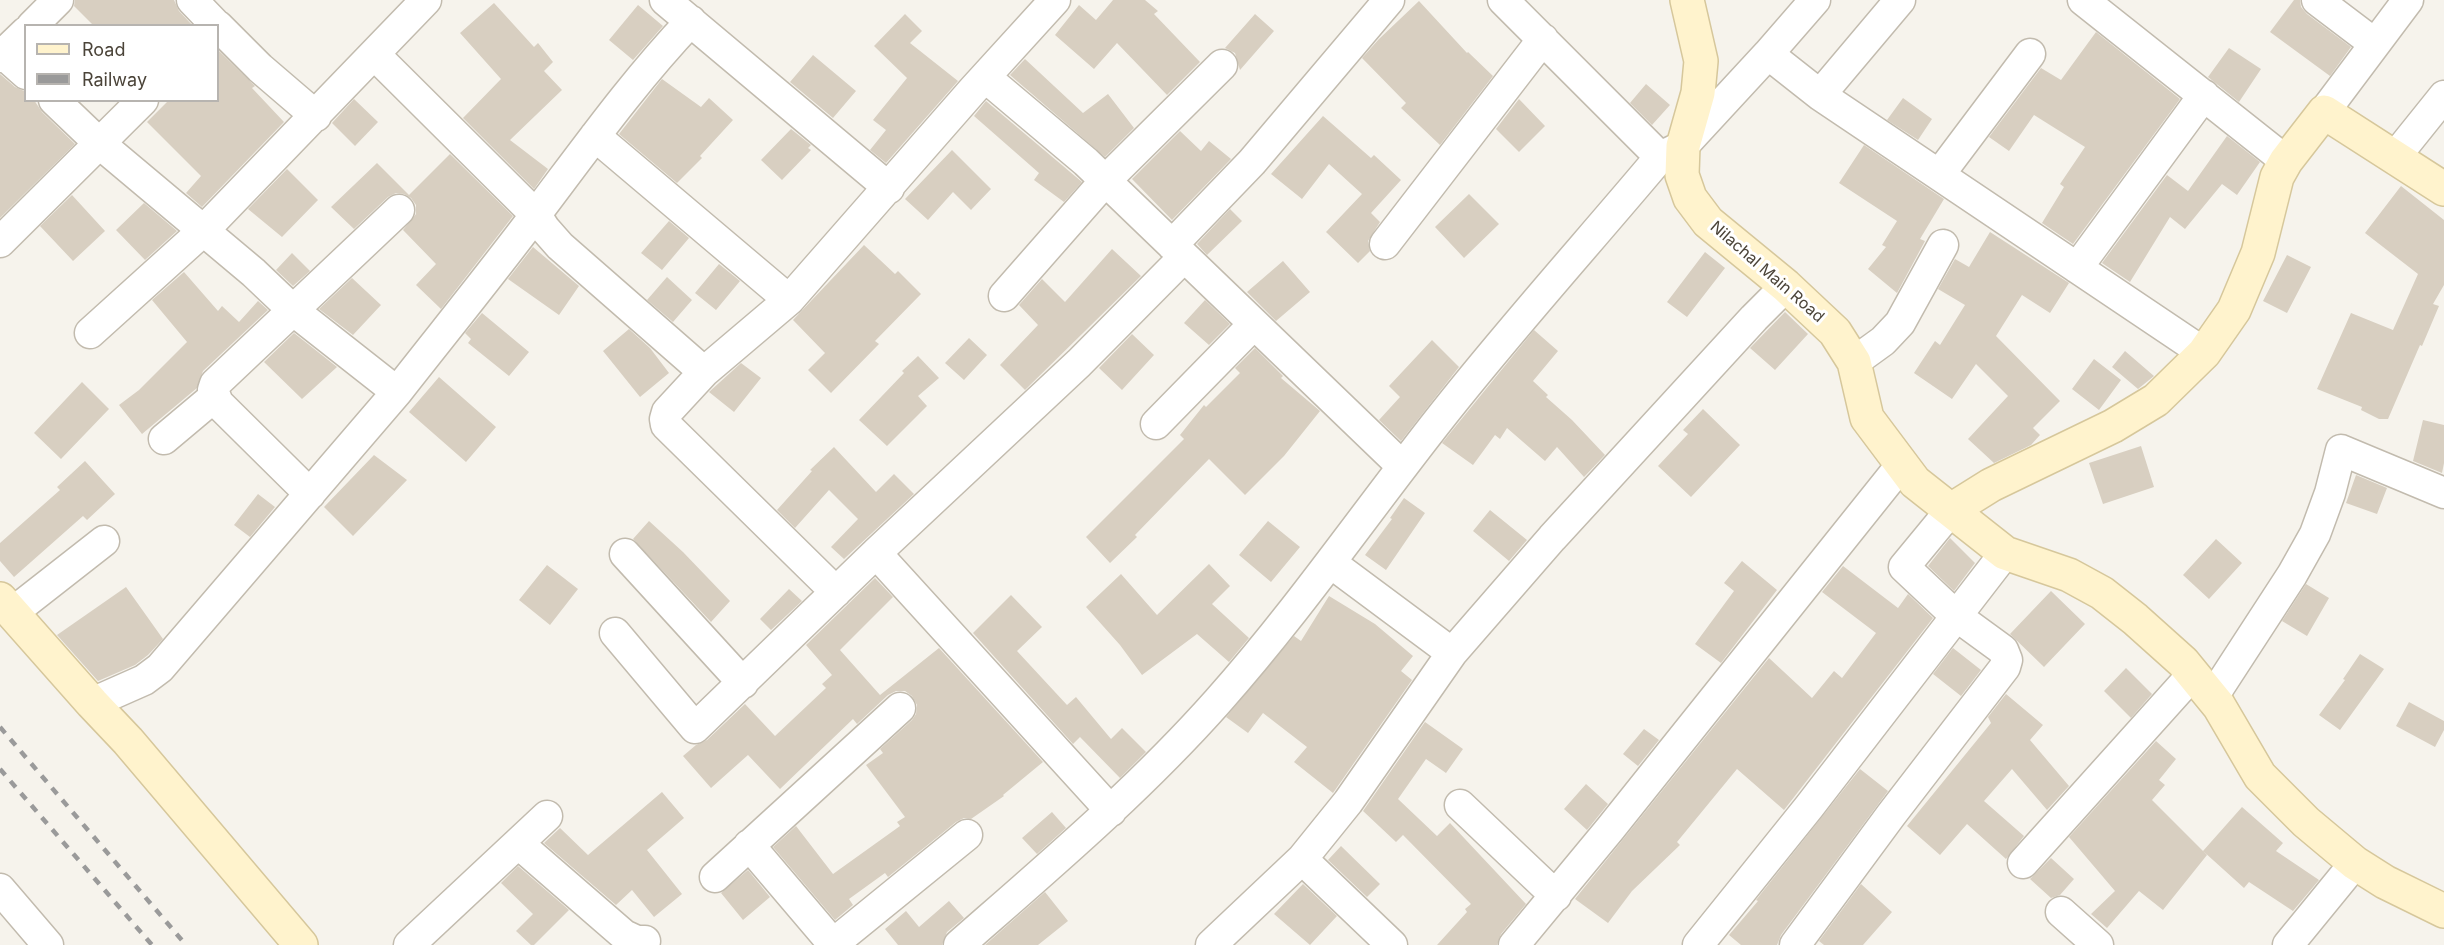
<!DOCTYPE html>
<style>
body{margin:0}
#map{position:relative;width:2444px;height:945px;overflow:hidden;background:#f6f3ec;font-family:Inter,sans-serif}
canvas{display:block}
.legend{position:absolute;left:24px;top:24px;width:195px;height:78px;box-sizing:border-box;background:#fff;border:2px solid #b7b4b0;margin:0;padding:8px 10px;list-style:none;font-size:18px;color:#4b4439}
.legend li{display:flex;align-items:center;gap:12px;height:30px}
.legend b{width:30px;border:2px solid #b7b4b0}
</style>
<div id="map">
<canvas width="2444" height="945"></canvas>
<ul class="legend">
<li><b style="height:8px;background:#fff3cd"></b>Road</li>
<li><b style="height:8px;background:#9a9a9a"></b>Railway</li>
</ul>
</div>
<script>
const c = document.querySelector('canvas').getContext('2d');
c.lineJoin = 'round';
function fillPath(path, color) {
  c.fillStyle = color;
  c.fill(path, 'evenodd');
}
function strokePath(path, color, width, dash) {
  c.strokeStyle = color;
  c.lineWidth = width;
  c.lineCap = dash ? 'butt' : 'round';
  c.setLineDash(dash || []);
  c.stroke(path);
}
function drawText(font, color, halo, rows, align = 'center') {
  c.font = font + ' Inter,sans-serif';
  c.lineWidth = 6;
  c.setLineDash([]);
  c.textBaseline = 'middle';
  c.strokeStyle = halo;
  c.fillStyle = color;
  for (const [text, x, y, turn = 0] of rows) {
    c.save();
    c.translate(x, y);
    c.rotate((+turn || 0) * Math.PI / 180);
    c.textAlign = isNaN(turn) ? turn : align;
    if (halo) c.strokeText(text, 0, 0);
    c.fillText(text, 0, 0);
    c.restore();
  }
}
fillPath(new Path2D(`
 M 75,0 L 174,0 L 179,11 L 193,26 L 94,26 L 74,6 Z
 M 1113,0 L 1145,0 L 1158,11 L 1154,14 L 1200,62 L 1167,95 L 1117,43 L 1094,69 L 1055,35 L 1079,5 L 1096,20 Z
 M 2294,0 L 2300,0 L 2301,7 L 2307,14 L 2351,47 L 2330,76 L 2270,32 Z
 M 1419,1 L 1467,53 L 1468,52 L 1493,76 L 1440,145 L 1401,108 L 1406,103 L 1362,58 L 1379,39 Z
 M 494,3 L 534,47 L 538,43 L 553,62 L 544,71 L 562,90 L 510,140 L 548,169 L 534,189 L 463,118 L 501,79 L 460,33 Z
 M 638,5 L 663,26 L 633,60 L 609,40 Z
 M 905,14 L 922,31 L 910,43 L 958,81 L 886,163 L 870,150 L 886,130 L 873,120 L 907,78 L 874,46 Z
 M 1255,14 L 1274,31 L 1240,70 L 1235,53 L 1225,48 Z
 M 2096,32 L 2180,99 L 2073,244 L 2042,223 L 2064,187 L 2060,184 L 2085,147 L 2034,115 L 2009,151 L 1989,137 L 2041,68 L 2061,80 Z
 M 2229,48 L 2261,69 L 2239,102 L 2208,77 Z
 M 218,50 L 255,86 L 252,88 L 284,122 L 202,207 L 186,193 L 201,176 L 147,122 L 169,100 L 218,100 Z
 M 813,55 L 856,91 L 833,118 L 790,82 Z
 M 1025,59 L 1083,113 L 1108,94 L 1134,128 L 1105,157 L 1010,75 Z
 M 0,74 L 15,87 L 24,91 L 26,100 L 34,100 L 42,112 L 75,144 L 0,218 Z
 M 662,79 L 701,107 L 709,98 L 733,120 L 700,156 L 702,158 L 677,183 L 619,134 Z
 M 1646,84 L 1670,105 L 1652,125 L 1630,103 Z
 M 1903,98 L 1932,119 L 1918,140 L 1887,120 Z
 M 354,99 L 378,122 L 355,146 L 332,123 Z
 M 1519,99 L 1545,126 L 1519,152 L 1496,129 Z
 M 986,101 L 1082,182 L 1064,202 L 1034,180 L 1039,173 L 974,116 Z
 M 1323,116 L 1371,158 L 1374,155 L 1401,180 L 1371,213 L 1380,222 L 1368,241 L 1370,251 L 1358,263 L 1326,232 L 1362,194 L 1329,164 L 1302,199 L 1271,174 Z
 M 791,129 L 811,145 L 808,148 L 811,150 L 782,180 L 761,160 Z
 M 1180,131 L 1201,151 L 1209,141 L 1231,159 L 1172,220 L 1132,179 Z
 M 2227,136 L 2260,162 L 2237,195 L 2222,184 L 2185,229 L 2170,217 L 2130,282 L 2102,263 L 2167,175 L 2188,191 Z
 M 1864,145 L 1944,199 L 1920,239 L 1925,241 L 1897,293 L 1868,269 L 1886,247 L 1882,245 L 1897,221 L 1839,183 Z
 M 952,150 L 991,189 L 971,210 L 953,192 L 928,220 L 905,199 Z
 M 450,154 L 513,216 L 441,309 L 416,285 L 436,264 L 403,230 L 416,214 L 416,205 L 411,198 L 404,194 L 396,193 L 388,197 L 354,229 L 331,207 L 377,163 L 409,195 Z
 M 287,169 L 318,200 L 282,237 L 248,209 Z
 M 2401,186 L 2444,220 L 2444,285 L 2433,304 L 2439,306 L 2422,346 L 2420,345 L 2388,419 L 2379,419 L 2361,410 L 2362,407 L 2317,389 L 2351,313 L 2393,330 L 2418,274 L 2365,233 Z
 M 1469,194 L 1499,224 L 1464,258 L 1435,227 Z
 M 72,195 L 105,231 L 73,261 L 40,226 Z
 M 144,203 L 177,231 L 145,260 L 116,230 Z
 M 1230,209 L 1242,221 L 1207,255 L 1197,244 Z
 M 669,221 L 689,238 L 662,270 L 641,253 Z
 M 1990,232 L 2069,283 L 2050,313 L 2022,295 L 1996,336 L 2060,401 L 2033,428 L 2040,435 L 2031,445 L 1994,463 L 1968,439 L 2008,396 L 1976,364 L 1952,399 L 1914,373 L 1935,341 L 1940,345 L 1965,305 L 1938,289 L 1955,259 L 1969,267 Z
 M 864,245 L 895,274 L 898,271 L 921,294 L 875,341 L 879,344 L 831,393 L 808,370 L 825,353 L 793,320 Z
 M 533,247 L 579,286 L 559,315 L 508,279 Z
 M 1112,249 L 1141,276 L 1025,390 L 1000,365 L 1038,325 L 1019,305 L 1042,279 L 1065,302 Z
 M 1705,252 L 1725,268 L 1687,317 L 1667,302 Z
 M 292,253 L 310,271 L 293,286 L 276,270 Z
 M 2287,255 L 2311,267 L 2287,313 L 2263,301 Z
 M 1283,261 L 1310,292 L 1276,321 L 1247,292 Z
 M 719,264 L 740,281 L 716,310 L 695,293 Z
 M 184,272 L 218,311 L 222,306 L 239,322 L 258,301 L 268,310 L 203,371 L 197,388 L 142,434 L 119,405 L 139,390 L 187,342 L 152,300 Z
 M 667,277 L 692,300 L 673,322 L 647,300 Z
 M 352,278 L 381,305 L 353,335 L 319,309 Z
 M 1205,300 L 1230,324 L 1209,345 L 1184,323 Z
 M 1785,312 L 1808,334 L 1775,370 L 1750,348 Z
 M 482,313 L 529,352 L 509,376 L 468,343 L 471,339 L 465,333 Z
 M 629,329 L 650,348 L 669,373 L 640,397 L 603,351 Z
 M 1534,330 L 1558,351 L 1533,381 L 1548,395 L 1546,397 L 1572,420 L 1605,455 L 1584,477 L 1557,447 L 1545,461 L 1507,428 L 1500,439 L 1495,435 L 1473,465 L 1442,443 Z
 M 294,333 L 337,367 L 302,399 L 264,362 Z
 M 1132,334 L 1154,355 L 1122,390 L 1099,368 Z
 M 969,338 L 987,355 L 964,380 L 945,363 Z
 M 1432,340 L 1459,367 L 1401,441 L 1379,420 L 1400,397 L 1389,386 Z
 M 1255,348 L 1283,376 L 1281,378 L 1320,411 L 1284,456 L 1245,495 L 1209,459 L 1135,535 L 1137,537 L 1110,563 L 1086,537 L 1184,439 L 1180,435 L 1204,405 L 1206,407 L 1240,373 L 1235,368 Z
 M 2125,351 L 2154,376 L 2138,389 L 2112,367 Z
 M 918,356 L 939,378 L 918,396 L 927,406 L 887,446 L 859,420 L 904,373 L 902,371 Z
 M 2094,359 L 2121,380 L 2099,410 L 2072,389 Z
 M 741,363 L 761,378 L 734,412 L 709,392 Z
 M 439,377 L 496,427 L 466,462 L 409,412 Z
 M 82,382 L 109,409 L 61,459 L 34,433 Z
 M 1703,409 L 1740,445 L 1691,497 L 1658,466 L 1688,434 L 1683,430 Z
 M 2423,420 L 2444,425 L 2444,463 L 2442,473 L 2413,461 Z
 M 2141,446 L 2154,487 L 2103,504 L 2089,463 Z
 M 834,447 L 876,492 L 894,474 L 914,494 L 844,559 L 831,547 L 858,519 L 829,490 L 795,528 L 777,510 L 812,471 L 810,470 Z
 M 374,455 L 407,480 L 353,536 L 324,507 Z
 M 85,461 L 115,494 L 87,520 L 83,516 L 14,577 L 0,561 L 0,543 L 60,490 L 57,487 Z
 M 2356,475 L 2387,488 L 2377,514 L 2346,503 Z
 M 258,494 L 275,507 L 250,537 L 234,525 Z
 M 1404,498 L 1425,513 L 1386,570 L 1365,555 L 1392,519 L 1390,518 Z
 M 1490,510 L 1527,540 L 1509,561 L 1473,531 Z
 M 649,521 L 683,552 L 730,601 L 711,622 L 633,539 Z
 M 1268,521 L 1300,547 L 1271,582 L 1239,555 Z
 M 1950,538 L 1975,563 L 1954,591 L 1928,566 Z
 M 2216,539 L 2242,563 L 2209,599 L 2183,575 Z
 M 1742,561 L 1777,590 L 1721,663 L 1695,644 L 1734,591 L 1724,583 Z
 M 1209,564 L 1230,586 L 1212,604 L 1249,638 L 1229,662 L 1197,634 L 1142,675 L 1120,645 L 1086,607 L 1121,574 L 1157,615 Z
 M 547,565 L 578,589 L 550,625 L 519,600 Z
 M 1843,566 L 1898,608 L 1908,594 L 1933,618 L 1784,810 L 1737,769 L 1677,842 L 1680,845 L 1632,891 L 1608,923 L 1575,899 L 1769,658 L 1812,698 L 1834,671 L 1842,678 L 1876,633 L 1822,592 Z
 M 875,578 L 893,597 L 840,650 L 880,695 L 939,648 L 1043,762 L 1003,795 L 1004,796 L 971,819 L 964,818 L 956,822 L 888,877 L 885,873 L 849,899 L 853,905 L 835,920 L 773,847 L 796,826 L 833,874 L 900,826 L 897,822 L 905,817 L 866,765 L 883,753 L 880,749 L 912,720 L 916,714 L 917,705 L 912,696 L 905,691 L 896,691 L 888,695 L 857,724 L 853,719 L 780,789 L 748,755 L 711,788 L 683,756 L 696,745 L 707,740 L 745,704 L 775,736 L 826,688 L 822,684 L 832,675 L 806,645 Z
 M 2306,584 L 2329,598 L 2307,636 L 2282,621 Z
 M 126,587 L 163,639 L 148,655 L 135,665 L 98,681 L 57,635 Z
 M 789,589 L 802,601 L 771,630 L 760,619 Z
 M 2051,591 L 2085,624 L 2044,667 L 2010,634 Z
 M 1011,595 L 1042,627 L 1017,651 L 1067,705 L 1076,697 L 1111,739 L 1122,728 L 1146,752 L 1120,778 L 1080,737 L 1073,744 L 973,633 Z
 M 1329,596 L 1375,624 L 1413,656 L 1401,671 L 1412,680 L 1333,793 L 1294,762 L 1307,747 L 1263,713 L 1248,733 L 1226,717 L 1294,636 L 1301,641 Z
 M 1953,648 L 1981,670 L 1961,696 L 1933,674 Z
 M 2360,654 L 2384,669 L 2340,730 L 2319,715 L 2345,680 L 2343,679 Z
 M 2126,668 L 2152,694 L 2131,718 L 2104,691 Z
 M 2006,694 L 2043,725 L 2030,740 L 2069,786 L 2047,810 L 2012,769 L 1984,801 L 2024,836 L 2006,859 L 1967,824 L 1940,855 L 1907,826 L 1991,723 L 1988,717 Z
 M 2409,702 L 2444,721 L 2444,730 L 2435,747 L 2396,726 Z
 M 1425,722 L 1463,749 L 1446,773 L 1426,759 L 1398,799 L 1437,836 L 1450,823 L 1526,904 L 1501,934 L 1497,945 L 1437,945 L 1467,912 L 1465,909 L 1471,904 L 1403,835 L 1396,842 L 1363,811 Z
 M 1644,729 L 1659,740 L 1638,766 L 1623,754 Z
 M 2156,741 L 2176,759 L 2159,780 L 2165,785 L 2152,800 L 2207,855 L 2163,910 L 2139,891 L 2107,928 L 2091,914 L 2115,891 L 2069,837 Z
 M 1860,769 L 1888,791 L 1781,935 L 1777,945 L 1741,945 L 1729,935 L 1758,901 L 1756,900 Z
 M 1586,784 L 1608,804 L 1587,830 L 1564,809 Z
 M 662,792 L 684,818 L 647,850 L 682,894 L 654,917 L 632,890 L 616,905 L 544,843 L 560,828 L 588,855 Z
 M 2242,807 L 2283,843 L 2276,851 L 2319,880 L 2293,911 L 2249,882 L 2244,888 L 2203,851 Z
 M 1052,812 L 1066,828 L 1037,854 L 1022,838 Z
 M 1341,846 L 1380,884 L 1367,897 L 1328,860 Z
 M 2051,858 L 2074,879 L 2060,895 L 2051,898 L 2030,879 Z
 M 518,866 L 569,910 L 534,945 L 531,945 L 516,931 L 533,914 L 501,883 Z
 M 748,870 L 770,897 L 743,920 L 721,893 Z
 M 1303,884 L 1337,916 L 1310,945 L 1274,914 Z
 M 1861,884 L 1892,912 L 1863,945 L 1824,945 L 1819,941 Z
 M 1045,892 L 1068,921 L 1038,945 L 985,945 Z
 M 949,901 L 964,918 L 947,932 L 942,945 L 898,945 L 885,929 L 906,911 L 919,927 Z`), '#d8cfc1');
const street = new Path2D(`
 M 192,0 L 217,26
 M 665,0 L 889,188
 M 1503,0 L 1660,157
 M 2083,0 L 2286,161
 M 2317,0 L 2375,44
 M 32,26 L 58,0
 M 218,26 L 260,68 L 316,116
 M 0,51 L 26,74
 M 1768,54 L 1815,0
 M 375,55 L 536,215 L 545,229 L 560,246 L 704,372 L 789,300 L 973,90 L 1055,0
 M 0,57 L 26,32
 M 985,77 L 1086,162 L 1402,466
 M 1820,95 L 1900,0
 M 54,100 L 99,143 L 254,273 L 294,311 L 397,392 L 160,668 L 144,680 L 92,703
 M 2324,112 L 2408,0
 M 595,136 L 789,300
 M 2395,157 L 2444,96
 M 1939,175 L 2030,54
 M 0,242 L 143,100
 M 1385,244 L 1543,39
 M 1172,245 L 1252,162 L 1389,0
 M 2077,268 L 2204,95
 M 1004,296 L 1105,181 L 1222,65
 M 90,333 L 204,230 L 426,0
 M 1854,362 L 1883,341 L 1900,323 L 1943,245
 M 704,372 L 667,412 L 665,419 L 666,425 L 836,592
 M 397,392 C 444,332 492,273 537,213 C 587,147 634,81 691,21
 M 1156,424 L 1254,324
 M 164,439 L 214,397
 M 310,494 L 218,403 L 213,390 L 215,384 L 399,210
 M 876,553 L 1079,363 L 1184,257
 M 625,554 L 743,683
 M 1331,563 L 1452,653
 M 12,613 L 104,541
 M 615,633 L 695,728 L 876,553 L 1111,811
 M 2212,698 L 2292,575 L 2315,534 L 2330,493 L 2341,450 L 2444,493
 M 1460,805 L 1556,896
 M 519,844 L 624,935 L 637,941 L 645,941
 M 749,845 L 834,945
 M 1302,859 L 1392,945
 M 2023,863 L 2193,674
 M 715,877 L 900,708
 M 0,889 L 48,945
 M 2061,912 L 2098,945
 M 833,944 L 967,835
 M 409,945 L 547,816
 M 959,945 C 1048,867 1139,790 1218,701 C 1298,611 1366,512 1441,417 C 1511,328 1587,244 1660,157 L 1683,146 L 1768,54 L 1820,95 L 2204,353
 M 1211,945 L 1302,859 L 1348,802 L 1452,653 L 1552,538 L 1754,318 L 1786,286
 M 1514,945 L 1610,829 L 1902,464
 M 1698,945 L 1809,807 L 2005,553
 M 1795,945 L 1891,815 L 2005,667 L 2007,660 L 2003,650 L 1955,615 L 1904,567 L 1951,510
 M 2288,945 L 2355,863`);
const secondary = new Path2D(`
 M 1687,0 L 1701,61 L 1698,93 L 1683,146 L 1682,175 L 1690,198 L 1708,222 L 1786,286 L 1835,332 L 1854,362 L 1867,418 L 1915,482 L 2005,553 L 2069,575 L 2102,593 L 2135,619 L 2183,662 L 2219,706 L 2260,776 L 2306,822 L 2355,863 L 2385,882 L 2444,911
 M 1951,510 L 1991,485 L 2113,426 L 2156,400 L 2204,353 L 2234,310 L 2258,253 L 2277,177 L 2286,161 L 2324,112 L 2444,189
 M 0,599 L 92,703 L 128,741 L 301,945`);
strokePath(street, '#c2bbae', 33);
strokePath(secondary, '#d6c79b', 36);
strokePath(street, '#fff', 30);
strokePath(secondary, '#fff3cd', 33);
strokePath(new Path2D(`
 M 0,727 L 186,945
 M 0,769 L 152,945`), '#9a9a9a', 4.5, [8, 8]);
drawText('16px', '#4b4439', '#fff', [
 ["Nilachal Main Road",1767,272,41]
]);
</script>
